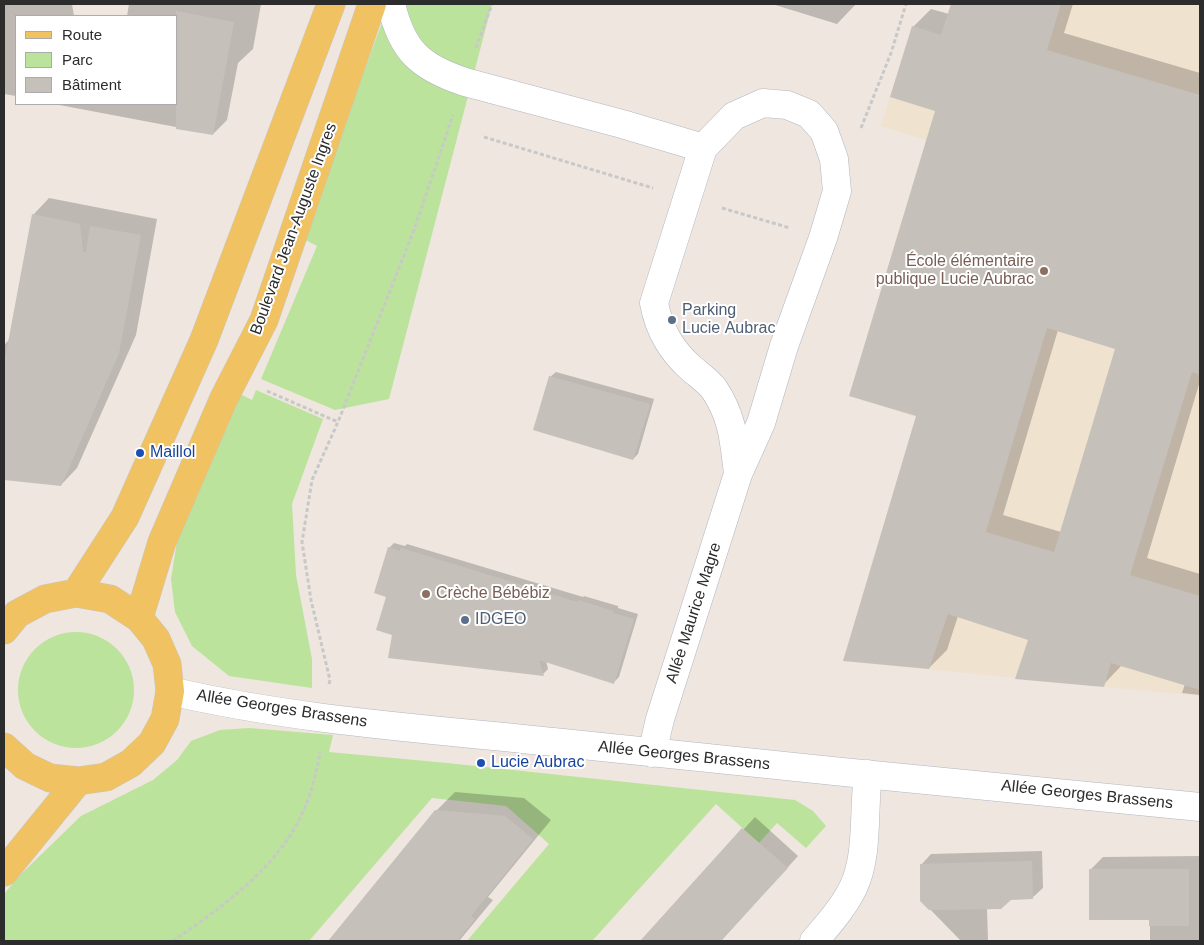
<!DOCTYPE html>
<meta charset="utf-8">
<style>
body{margin:0}
#map{position:relative;width:1204px;height:945px;overflow:hidden;background:#eee6df;font-family:Helvetica,sans-serif}
canvas{display:block}
.frame{position:absolute;inset:0;border:5px solid #2c2c2c;pointer-events:none}
.legend{position:absolute;left:15px;top:15px;width:162px;height:90px;box-sizing:border-box;background:#fff;border:1px solid #ababab;margin:0;padding:6px 9px;list-style:none;font-size:15px;color:#2c2c2c}
.legend li{display:flex;align-items:center;gap:10px;height:25px}
.legend b{width:25px;border:1px solid #ababab}
</style>
<div id="map">
<canvas width="1204" height="945"></canvas>
<div class="frame"></div>
<ul class="legend">
<li><b style="height:6px;background:#f0c262"></b>Route</li>
<li><b style="height:14px;background:#bbe39c"></b>Parc</li>
<li><b style="height:14px;background:#c6c0bb"></b>Bâtiment</li>
</ul>
</div>
<script>
const c = document.querySelector('canvas').getContext('2d');
c.lineJoin = 'round';
function fillPath(path, color) {
  c.fillStyle = color;
  c.fill(path, 'evenodd');
}
function strokePath(path, color, width, dash) {
  c.strokeStyle = color;
  c.lineWidth = width;
  c.lineCap = dash ? 'butt' : 'round';
  c.setLineDash(dash || []);
  c.stroke(path);
}
function drawText(font, color, halo, rows, align = 'center') {
  c.font = font + ' Helvetica,sans-serif';
  c.lineWidth = 4;
  c.setLineDash([]);
  c.textBaseline = 'middle';
  c.strokeStyle = halo;
  c.fillStyle = color;
  for (const [text, x, y, turn = 0] of rows) {
    c.save();
    c.translate(x, y);
    c.rotate((+turn || 0) * Math.PI / 180);
    c.textAlign = isNaN(turn) ? turn : align;
    if (halo) c.strokeText(text, 0, 0);
    c.fillText(text, 0, 0);
    c.restore();
  }
}
fillPath(new Path2D(`
 M 951,4 L 1200,4 L 1200,696 L 843,661 L 916,417 L 849,396 L 926,140 L 881,126 L 906,44 L 936,53 Z`), '#efe2cf');
fillPath(new Path2D(`
 M 389,4 L 492,4 L 389,399 L 335,410 L 261,379 L 317,246 L 302,238 Z
 M 256,390 L 323,419 L 292,504 L 296,575 L 312,659 L 312,688 L 229,676 L 192,646 L 175,612 L 171,579 L 179,529 L 238,393 L 252,400 Z
 M18 690a58 58 0 1 1 116 0a58 58 0 1 1-116 0Z
 M 249,728 L 333,735 L 329,752 L 447,763 L 795,800 L 813,811 L 826,826 L 806,848 L 777,823 L 759,843 L 716,804 L 592,941 L 467,941 L 549,844 L 506,806 L 432,798 L 309,941 L 4,941 L 4,894 L 19,876 L 81,816 L 153,780 L 177,760 L 191,741 L 220,730 Z`), '#bbe39c');
fillPath(new Path2D(`
 M 4,4 L 72,4 L 74,16 L 16,16 L 16,96 L 4,94 Z
 M 129,4 L 261,4 L 253,49 L 238,63 L 227,120 L 213,134 L 54,104 L 176,104 L 176,16 L 127,16 Z
 M 772,4 L 856,4 L 837,24 Z
 M 952,4 L 1073,4 L 1064,33 L 1200,73 L 1200,381 L 1147,558 L 1200,574 L 1200,695 L 1182,693 L 1185,684 L 1122,665 L 1103,685 L 1030,639 L 958,616 L 947,650 L 929,668 L 937,110 L 913,27 L 931,9 L 949,14 ZM 1058,330 L 1117,348 L 1061,532 L 1003,515 Z
 M 49,198 L 157,219 L 136,335 L 77,468 L 61,485 L 4,479 L 4,345 L 10,339 L 33,215 Z
 M 556,372 L 654,399 L 638,454 L 633,459 L 550,377 Z
 M 394,543 L 405,546 L 407,544 L 583,597 L 584,596 L 618,606 L 618,608 L 638,614 L 619,677 L 614,682 L 546,661 L 548,669 L 543,674 L 393,634 L 388,596 L 389,548 Z
 M 455,792 L 524,798 L 551,820 L 488,897 L 493,900 L 459,941 L 329,941 L 436,811 Z
 M 755,817 L 798,856 L 721,941 L 642,941 Z
 M 1042,851 L 1043,888 L 1032,898 L 1010,898 L 987,908 L 988,941 L 961,941 L 921,900 L 921,865 L 931,854 Z
 M 1200,856 L 1200,941 L 1150,941 L 1150,919 L 1090,870 L 1103,857 Z`), '#0003');
fillPath(new Path2D(`
 M 951,4 L 1061,4 L 1047,50 L 1200,95 L 1200,375 L 1192,372 L 1130,575 L 1200,596 L 1200,690 L 1111,663 L 1104,687 L 1015,679 L 1028,640 L 948,614 L 929,669 L 843,661 L 916,416 L 849,396 L 935,111 L 890,97 L 912,26 L 941,35 ZM 1047,328 L 1115,349 L 1054,552 L 986,532 Z
 M 176,11 L 234,22 L 213,135 L 176,129 Z
 M 32,214 L 80,224 L 83,252 L 86,252 L 90,226 L 141,235 L 119,353 L 61,486 L 4,480 L 4,364 Z
 M 549,376 L 650,404 L 633,460 L 533,430 Z
 M 388,547 L 400,551 L 401,548 L 577,602 L 578,600 L 613,611 L 613,613 L 634,619 L 614,684 L 539,660 L 544,676 L 388,658 L 392,635 L 376,630 L 386,597 L 374,593 Z
 M 435,810 L 505,816 L 533,839 L 471,916 L 475,919 L 457,941 L 328,941 Z
 M 742,828 L 788,868 L 762,896 L 721,941 L 640,941 Z
 M 1032,861 L 1033,899 L 1011,900 L 1001,909 L 929,910 L 920,901 L 920,864 Z
 M 1089,869 L 1189,869 L 1189,926 L 1149,926 L 1149,920 L 1089,920 Z`), '#c6c0bb');
const minor = new Path2D(`
 M 391,4 C 402,51 420,67 465,82 L 622,124 L 703,148
 M 763,103 L 787,105 L 809,114 L 824,131 L 834,159 L 837,191 L 823,238 L 784,346 L 761,423 L 738,474 C 734,441 733,417 714,389 C 709,382 699,375 692,369 C 671,351 659,330 654,303 L 703,148 L 734,116 Z
 M 170,691 C 299,721 432,729 563,743 C 775,766 988,786 1200,807
 M 652,753 L 660,719 L 738,474
 M 814,941 C 828,925 843,908 853,888 C 869,855 863,810 868,774`);
const major = new Path2D(`
 M 76,593 L 125,517 L 204,340 L 331,4
 M 139,618 L 162,542 L 224,398 L 264,320 L 372,4
 M 4,630 L 17,614 L 45,599 L 76,593 L 110,599 L 139,618 L 156,639 L 167,664 L 170,691 L 165,719 L 152,743 L 131,763 L 106,777 L 78,781 L 50,778 L 25,766 L 4,747
 M 4,872 L 78,781`);
strokePath(minor, '#b2b6c0', 29);
strokePath(major, '#c8c8c8', 29);
strokePath(new Path2D(`
 M 476,48 L 492,4
 M 861,128 L 891,53 L 906,4
 M 484,137 L 653,188
 M 722,208 L 790,228
 M 267,391 L 338,422
 M 329,684 L 330,680 L 311,600 L 302,542 L 312,480 L 338,422 L 414,230 L 453,115
 M 173,941 C 218,910 270,873 297,824 C 309,802 316,777 320,752`), '#c8c8c8', 3, [4, 2.5]);
strokePath(minor, '#fff', 28);
strokePath(major, '#f0c262', 28);
for (const [x, y, r, color] of [
 [1044,271,5,"#8d6e63"],
 [672,320,5,"#5c6f8a"],
 [140,453,5,"#1a4fb4"],
 [426,594,5,"#8d6e63"],
 [465,620,5,"#5c6f8a"],
 [481,763,5,"#1a4fb4"]
]) {
  const dot = new Path2D();
  dot.arc(x, y, r, 0, 2 * Math.PI);
  c.fillStyle = color;
  c.fill(dot);
  strokePath(dot, '#fff', 2);
}
drawText('16px', '#2c2c2c', '#fff', [
 ["Boulevard Jean-Auguste Ingres",294,229,-70],
 ["Allée Maurice Magre",694,613,-72],
 ["Allée Georges Brassens",282,709,9],
 ["Allée Georges Brassens",684,756,6],
 ["Allée Georges Brassens",1087,795,6]
]);
drawText('16px', '#785e54', '#fff', [
 ["École élémentaire",1034,262],
 ["publique Lucie Aubrac",1034,280],
 ["Crèche Bébébiz",436,594,"left"]
], 'right');
drawText('16px', '#4e5e75', '#fff', [
 ["Parking",682,311],
 ["Lucie Aubrac",682,329],
 ["IDGEO",475,620]
], 'left');
drawText('16px', '#164399', '#fff', [
 ["Maillol",150,453],
 ["Lucie Aubrac",491,763]
], 'left');
</script>
